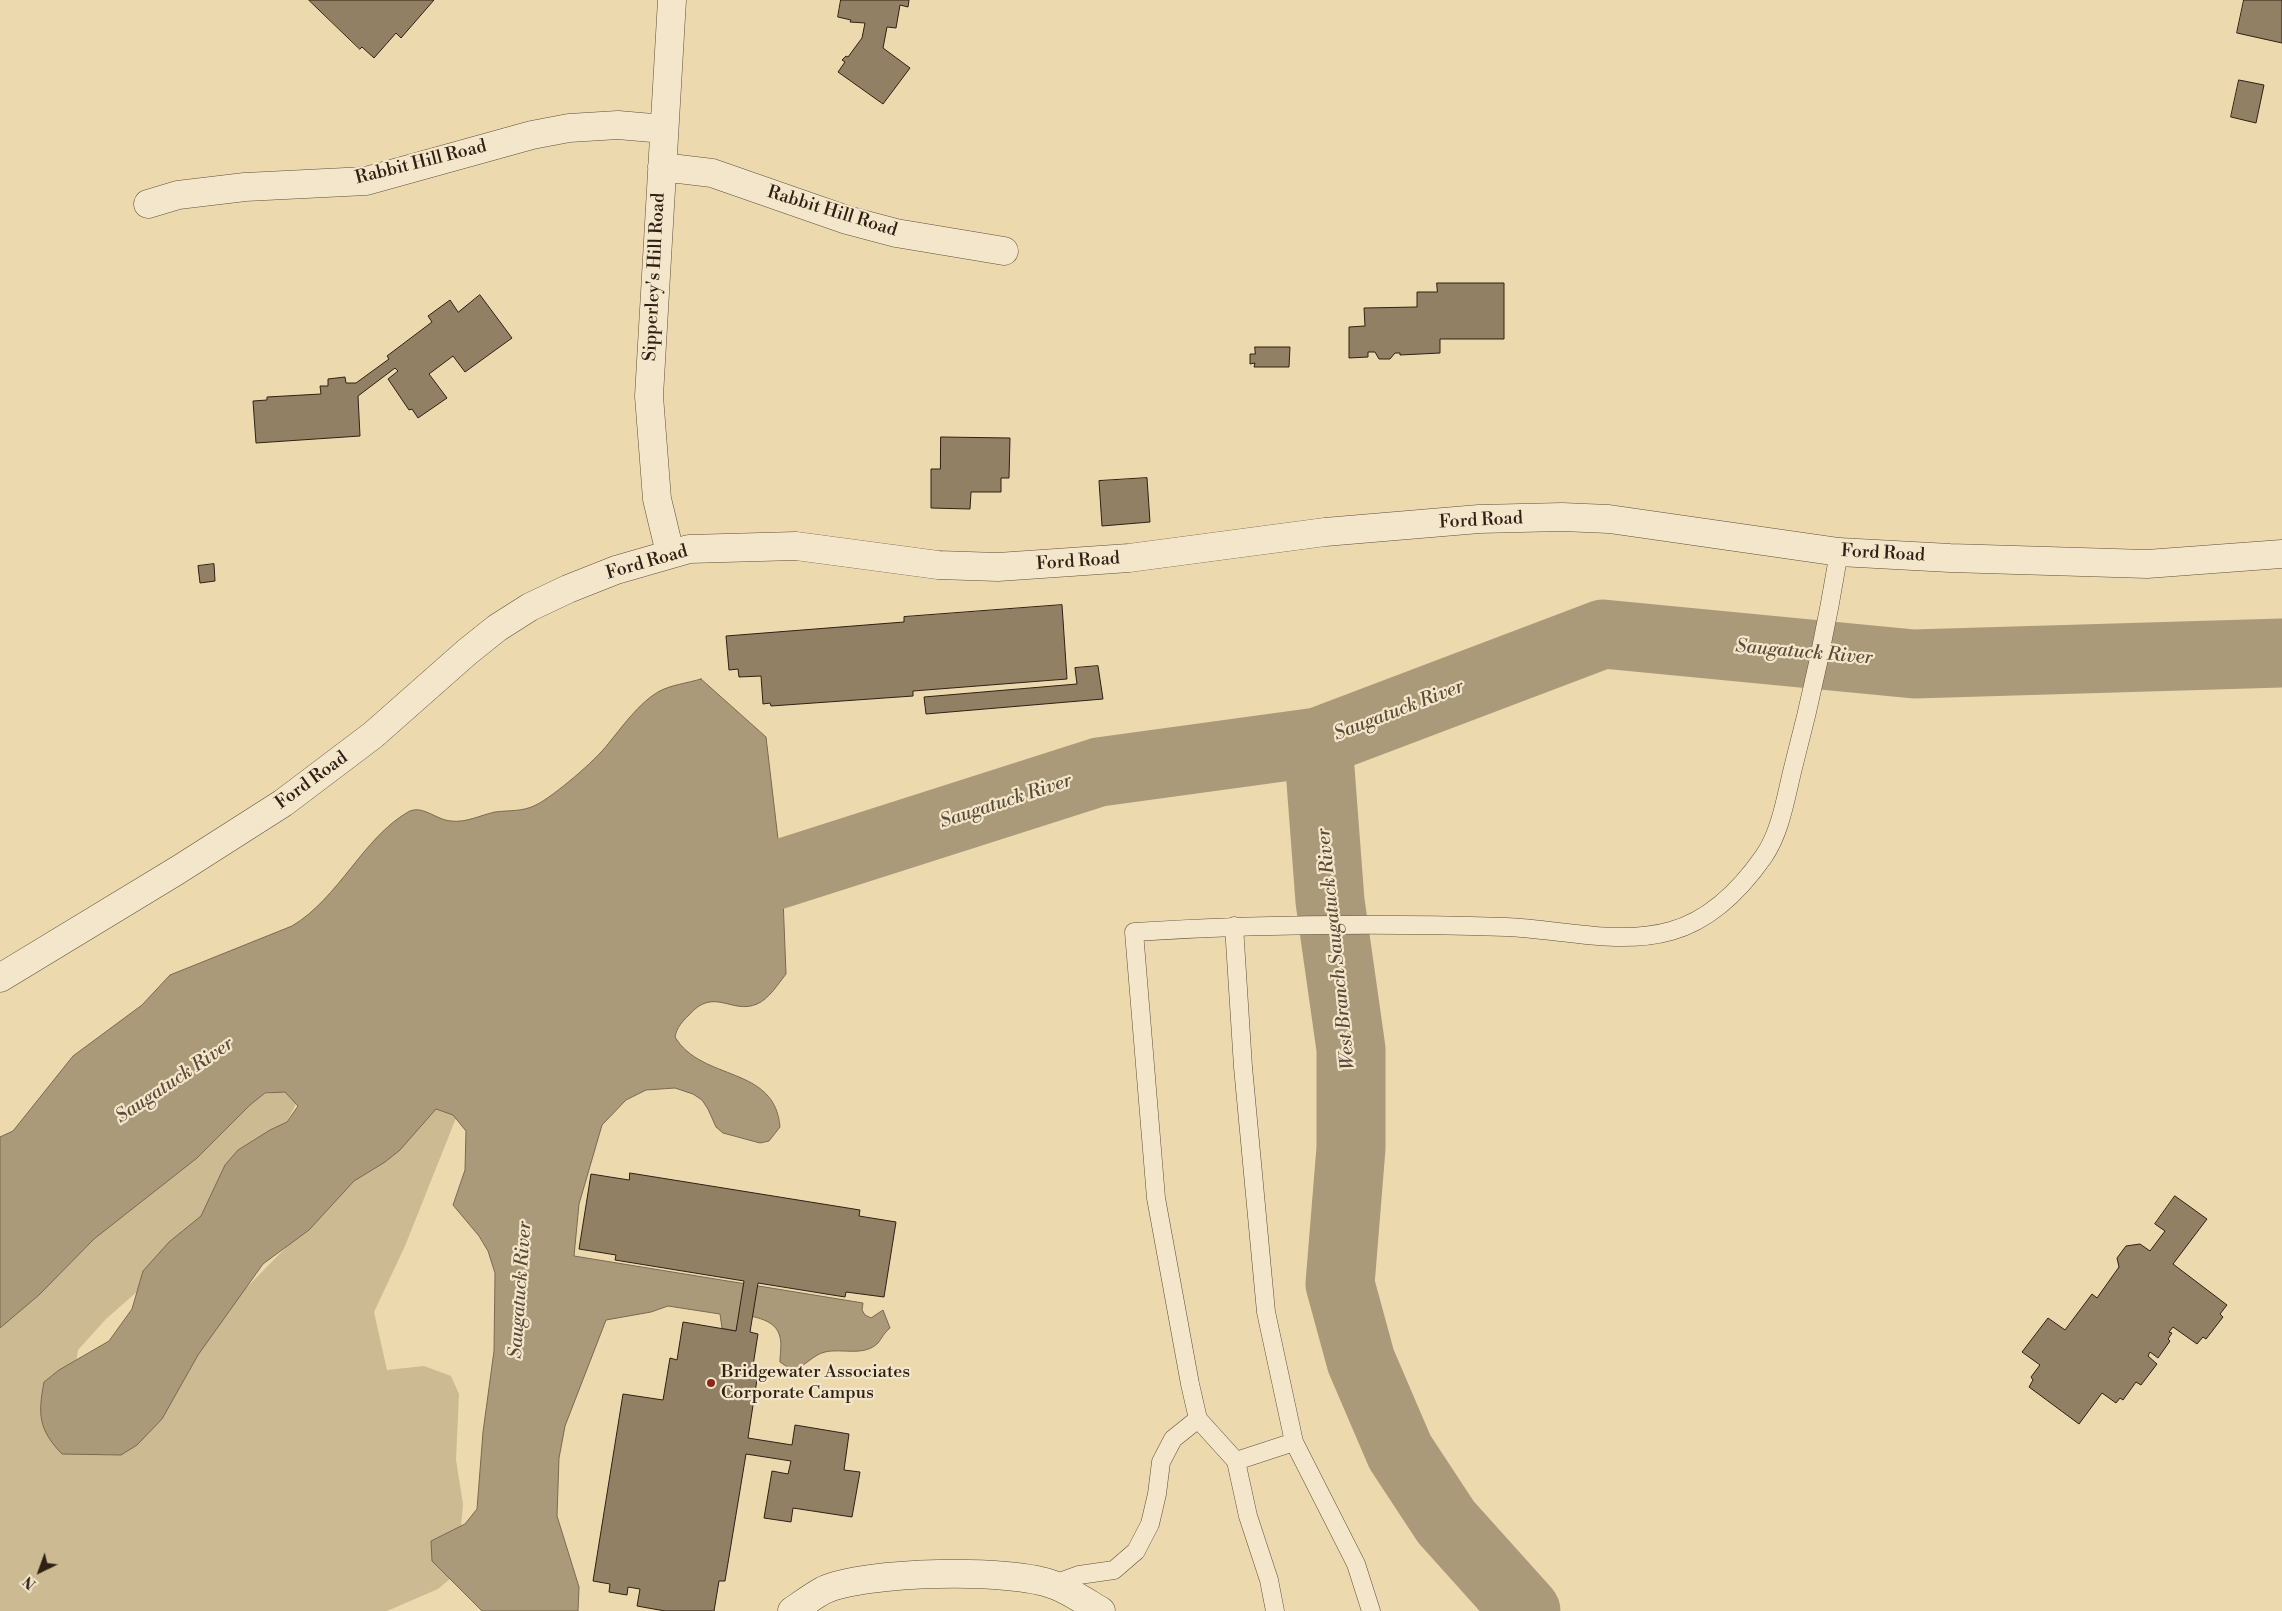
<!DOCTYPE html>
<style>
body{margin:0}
#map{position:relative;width:2282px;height:1611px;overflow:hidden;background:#ecd9ad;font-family:"Libre Bodoni",serif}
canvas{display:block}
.north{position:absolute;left:15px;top:1546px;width:50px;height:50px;-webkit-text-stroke:4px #f3e6ca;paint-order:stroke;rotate:222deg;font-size:14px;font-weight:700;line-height:20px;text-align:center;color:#2e2015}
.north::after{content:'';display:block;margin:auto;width:18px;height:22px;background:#2e2015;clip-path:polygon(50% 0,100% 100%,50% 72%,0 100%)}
</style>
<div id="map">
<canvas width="2282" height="1611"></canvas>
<div class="north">N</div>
</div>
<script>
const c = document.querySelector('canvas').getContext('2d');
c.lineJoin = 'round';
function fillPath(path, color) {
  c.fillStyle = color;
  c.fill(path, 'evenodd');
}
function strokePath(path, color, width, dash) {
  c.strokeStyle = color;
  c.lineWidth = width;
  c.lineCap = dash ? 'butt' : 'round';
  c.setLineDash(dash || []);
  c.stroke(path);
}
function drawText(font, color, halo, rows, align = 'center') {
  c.font = font + ' "Libre Bodoni",serif';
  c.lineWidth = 4.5;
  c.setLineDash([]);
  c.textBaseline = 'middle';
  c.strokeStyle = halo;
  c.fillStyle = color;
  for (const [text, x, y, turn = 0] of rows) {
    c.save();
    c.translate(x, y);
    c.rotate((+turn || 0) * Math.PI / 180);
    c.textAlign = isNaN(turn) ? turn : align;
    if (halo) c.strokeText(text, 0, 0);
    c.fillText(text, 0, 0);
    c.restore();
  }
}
fillPath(new Path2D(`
 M 305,1087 L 277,1140 L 172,1261 L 106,1319 L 78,1350 L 69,1412 L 172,1364 L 420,1110 L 468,1088 L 405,1246 L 374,1312 L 387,1370 L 424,1366 L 451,1376 L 459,1394 L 456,1460 L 463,1504 L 457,1573 L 438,1589 L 387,1611 L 0,1611 L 0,1261 L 228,1101 Z`), '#ccba93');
const water = new Path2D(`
 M 701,679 L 766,737 L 782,873 L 786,974 C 778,984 769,999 757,1004 C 732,1015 714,986 689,1015 C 682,1022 677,1027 675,1037 C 702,1082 775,1065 780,1127 L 769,1141 L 760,1143 L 723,1133 L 716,1127 L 708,1109 L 702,1100 L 693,1094 L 675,1088 L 646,1090 L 626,1100 L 602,1125 L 579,1204 L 574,1256 L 863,1303 L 862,1310 L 865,1315 L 871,1318 L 883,1310 L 890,1328 C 884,1333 882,1338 878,1343 C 864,1357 842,1348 825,1352 C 812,1355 804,1368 792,1370 L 780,1362 C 780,1354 782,1344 780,1337 C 776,1319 754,1317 740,1314 L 736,1331 L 722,1328 L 720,1314 L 668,1306 L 651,1312 L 606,1320 L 565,1426 L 559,1458 L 557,1516 L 579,1587 L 578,1611 L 482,1611 L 432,1561 L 431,1541 L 465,1524 L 477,1509 L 483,1432 L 494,1351 L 495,1273 L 488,1251 L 479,1236 L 453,1205 L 465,1170 L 466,1131 L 453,1115 L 436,1109 L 400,1150 L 385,1162 L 354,1181 L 309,1230 L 263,1264 L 198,1355 L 162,1419 L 137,1445 L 121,1455 L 62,1454 C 38,1429 38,1414 44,1382 L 59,1370 L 109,1341 L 132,1309 L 143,1271 L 169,1242 L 201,1216 L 225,1165 L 238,1150 L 270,1130 L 287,1122 L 298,1106 L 285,1092 L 265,1093 L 250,1105 L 197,1158 L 94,1239 L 39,1295 L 0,1328 L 0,1137 L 13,1131 L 73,1056 L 142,1005 L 170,975 L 292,926 C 339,898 363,838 408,812 C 422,804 436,820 451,821 C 466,823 481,815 495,812 C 510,810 522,812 536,805 C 554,796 596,760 608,744 C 622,727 639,703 658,692 C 670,685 688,683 701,679 Z`);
fillPath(water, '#ab9a79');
strokePath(water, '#796951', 1);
strokePath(new Path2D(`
 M 1318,742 L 1330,901 L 1351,1049 L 1351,1148 L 1340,1284 L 1361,1361 L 1400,1452 L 1446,1522 L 1526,1611
 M 692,902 L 1099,772 L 1318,742 L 1603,634 L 1914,664 L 2282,653`), '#ab9a79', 69);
const building = new Path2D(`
 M 309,0 L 434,0 L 401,38 L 396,33 L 374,58 L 362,47 L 360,49 Z
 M 841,0 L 909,0 L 908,7 L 900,5 L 896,28 L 887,27 L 883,48 L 910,68 L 883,104 L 838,72 L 845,62 L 842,60 L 846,56 L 848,57 L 862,38 L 865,23 L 850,22 L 851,20 L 838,17 Z
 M 2244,0 L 2282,0 L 2282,43 L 2237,33 Z
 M 2239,80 L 2264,85 L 2256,123 L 2231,117 Z
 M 1437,283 L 1504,283 L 1504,339 L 1440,339 L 1440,353 L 1400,355 L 1400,353 L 1395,353 L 1390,359 L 1379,359 L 1375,352 L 1368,352 L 1368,357 L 1349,358 L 1349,327 L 1365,326 L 1364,308 L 1417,307 L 1417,292 L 1437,292 Z
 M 480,295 L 512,338 L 465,372 L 453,356 L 429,374 L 447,398 L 418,418 L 412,409 L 409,410 L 388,379 L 398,371 L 395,368 L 358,396 L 360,436 L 256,443 L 253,401 L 267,400 L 267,397 L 321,394 L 320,386 L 328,386 L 328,379 L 345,377 L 346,383 L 356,383 L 389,359 L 387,356 L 432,322 L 428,316 L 450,300 L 458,312 Z
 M 1255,347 L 1290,347 L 1289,367 L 1254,367 L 1255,363 L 1250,364 L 1250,354 L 1255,354 Z
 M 941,437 L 1010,438 L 1009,478 L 1001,478 L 1001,492 L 971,492 L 970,509 L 931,508 L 931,469 L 940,469 Z
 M 1147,478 L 1150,522 L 1102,526 L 1099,481 Z
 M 214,564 L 215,581 L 200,583 L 198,566 Z
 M 1062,605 L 1067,679 L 913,691 L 913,696 L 771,706 L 770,703 L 763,704 L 761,676 L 739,677 L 738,669 L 729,670 L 726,636 L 904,622 L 904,617 Z
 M 1098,666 L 1103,699 L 926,714 L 924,697 L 1077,684 L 1075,668 Z
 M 630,1173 L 860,1210 L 859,1216 L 896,1222 L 884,1297 L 846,1292 L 845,1297 L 758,1283 L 750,1332 L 758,1334 L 752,1372 L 758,1373 L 748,1438 L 792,1445 L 795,1425 L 849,1434 L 844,1470 L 860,1472 L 852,1517 L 793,1508 L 791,1522 L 764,1518 L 772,1471 L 788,1474 L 791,1461 L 746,1454 L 725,1581 L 719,1581 L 714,1611 L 665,1611 L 637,1606 L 640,1589 L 628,1587 L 627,1595 L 609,1592 L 610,1584 L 593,1581 L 623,1394 L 663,1400 L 670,1358 L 677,1360 L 683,1322 L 736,1331 L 744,1281 L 615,1260 L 616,1255 L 579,1249 L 591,1174 L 629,1180 Z
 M 2175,1196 L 2207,1219 L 2173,1264 L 2227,1305 L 2220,1314 L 2223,1317 L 2206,1339 L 2203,1337 L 2197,1344 L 2173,1327 L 2169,1332 L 2172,1333 L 2168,1339 L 2170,1341 L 2158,1358 L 2150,1352 L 2148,1356 L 2157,1364 L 2141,1385 L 2136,1382 L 2123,1400 L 2120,1398 L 2116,1403 L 2102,1393 L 2079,1424 L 2029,1387 L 2033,1380 L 2031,1377 L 2040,1365 L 2022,1352 L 2048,1318 L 2065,1330 L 2092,1294 L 2097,1298 L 2119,1267 L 2117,1258 L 2126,1246 L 2140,1244 L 2150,1251 L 2165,1231 L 2155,1224 Z`);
fillPath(building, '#918064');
strokePath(building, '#2e2015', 1);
const service = new Path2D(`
 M 1234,926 L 1243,1067 L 1266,1312 L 1294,1442 L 1356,1564 L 1371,1611
 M 1236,1461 L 1294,1442
 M 1054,1584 L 1079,1575 L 1114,1570 L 1136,1551 L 1150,1524 L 1157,1494 L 1161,1462 L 1173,1439 L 1198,1419
 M 1275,1611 L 1269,1580 L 1248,1516 L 1236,1461 L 1198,1419 L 1190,1384 L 1156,1198 L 1134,932 C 1257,924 1382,923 1506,927 C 1560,929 1618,946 1671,931 C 1711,920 1741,889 1764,856 C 1781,831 1786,796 1793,768 C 1812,696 1827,625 1839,552`);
const minor = new Path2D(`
 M 662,167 L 712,173 L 847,220 L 896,233 L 1004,251
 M 148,204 L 178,195 L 245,187 L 366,181 L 532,135 L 569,128 L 618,125 L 664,129
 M 670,553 L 657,499 L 649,396 L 672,0
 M 0,978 L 178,870 L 283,803 L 373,735 L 467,652 L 497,628 L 530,607 L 568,589 L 616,570 L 689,549 L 796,546 L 938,565 L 998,567 L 1129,558 L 1325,532 L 1479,519 L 1562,517 L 1609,519 L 1839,552 L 1950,558 L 2147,564 L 2282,554
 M 792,1611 C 802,1604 813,1596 824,1590 C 864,1571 1013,1568 1054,1585 C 1070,1591 1086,1602 1101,1611`);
strokePath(service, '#5e4e3b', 19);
strokePath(minor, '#5e4e3b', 29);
strokePath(service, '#f3e6ca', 18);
strokePath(minor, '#f3e6ca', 28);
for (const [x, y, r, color] of [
 [711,1383,5,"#8f2418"]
]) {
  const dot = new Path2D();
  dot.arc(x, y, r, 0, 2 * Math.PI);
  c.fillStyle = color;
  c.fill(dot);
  strokePath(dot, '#f3e6ca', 2);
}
drawText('18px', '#2e2015', '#f3e6ca', [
 ["Rabbit Hill Road",421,163,-14],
 ["Rabbit Hill Road",832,212,17],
 ["Sipperley's Hill Road",655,277,-87],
 ["Ford Road",1481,521,-3],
 ["Ford Road",1883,554,3],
 ["Ford Road",1078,562,-4],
 ["Ford Road",647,563,-16],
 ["Ford Road",312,781,-36]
]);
drawText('18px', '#2e2015', '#f3e6ca', [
 ["Bridgewater Associates",721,1373],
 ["Corporate Campus",721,1394]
], 'left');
drawText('italic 19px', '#5a4b38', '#f3e6ca', [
 ["Saugatuck River",1804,653,5],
 ["Saugatuck River",1399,711,-21],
 ["Saugatuck River",1006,802,-18],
 ["West Branch Saugatuck River",1337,949,-96],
 ["Saugatuck River",175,1081,-34],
 ["Saugatuck River",521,1290,-86]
]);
</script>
